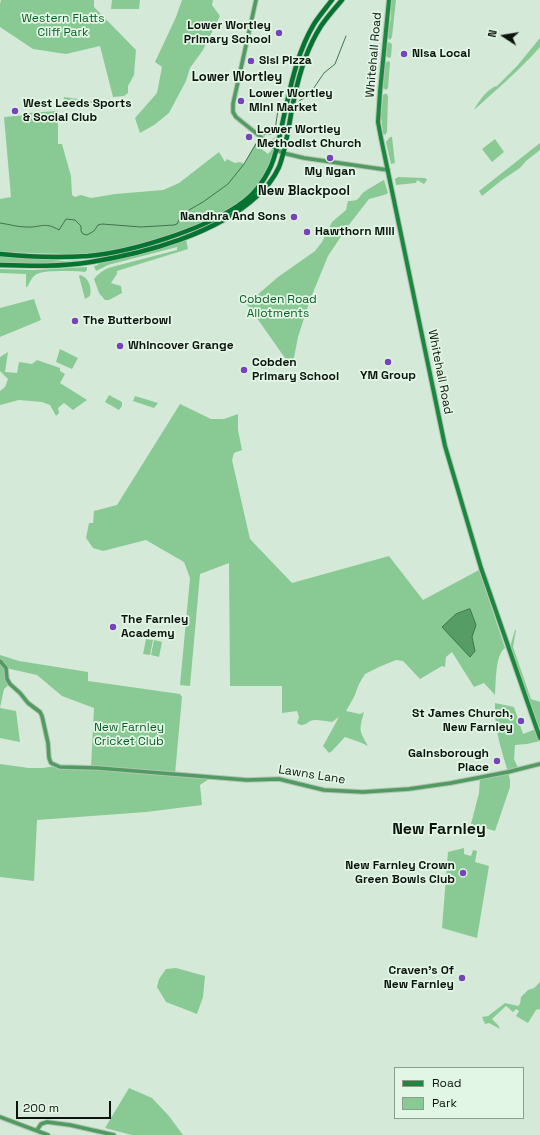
<!DOCTYPE html>
<style>
body{margin:0}
#map{position:relative;width:540px;height:1135px;overflow:hidden;background:#d5e9d8;font-family:"Space Grotesk",sans-serif}
canvas{display:block}
.legend{position:absolute;left:394px;top:1067px;width:130px;height:52px;box-sizing:border-box;background:#e2f6e5;border:1px solid #8d9c8f;margin:0;padding:5px 7px;list-style:none;font-size:12px;color:#0d140e}
.legend li{display:flex;align-items:center;gap:8px;height:20px}
.legend b{width:20px;border:1px solid #8d9c8f}
.north{position:absolute;left:484px;top:16px;width:40px;height:40px;-webkit-text-stroke:3px #e2f6e5;paint-order:stroke;rotate:282deg;font-size:11px;font-weight:700;line-height:16px;text-align:center;color:#0d140e}
.north::after{content:'';display:block;margin:auto;width:14px;height:18px;background:#0d140e;clip-path:polygon(50% 0,100% 100%,50% 72%,0 100%)}
.scale{position:absolute;left:16px;top:1101px;width:95px;height:18px;box-sizing:border-box;border:2px solid #0d140e;border-top:0;padding-left:5px;font-size:12px;line-height:14px;white-space:nowrap;color:#0d140e;-webkit-text-stroke:3px #e2f6e5;paint-order:stroke}
</style>
<div id="map">
<canvas width="540" height="1135"></canvas>
<ul class="legend">
<li><b style="height:5px;background:#1c883f"></b>Road</li>
<li><b style="height:11px;background:#89ca94"></b>Park</li>
</ul>
<div class="north">N</div>
<div class="scale">200 m</div>
</div>
<script>
const c = document.querySelector('canvas').getContext('2d');
c.lineJoin = 'round';
function fillPath(path, color) {
  c.fillStyle = color;
  c.fill(path, 'evenodd');
}
function strokePath(path, color, width, dash) {
  c.strokeStyle = color;
  c.lineWidth = width;
  c.lineCap = dash ? 'butt' : 'round';
  c.setLineDash(dash || []);
  c.stroke(path);
}
function drawText(font, color, halo, rows, align = 'center') {
  c.font = font + ' "Space Grotesk",sans-serif';
  c.lineWidth = 3.5;
  c.setLineDash([]);
  c.textBaseline = 'middle';
  c.strokeStyle = halo;
  c.fillStyle = color;
  for (const [text, x, y, turn = 0] of rows) {
    c.save();
    c.translate(x, y);
    c.rotate((+turn || 0) * Math.PI / 180);
    c.textAlign = isNaN(turn) ? turn : align;
    if (halo) c.strokeText(text, 0, 0);
    c.fillText(text, 0, 0);
    c.restore();
  }
}
fillPath(new Path2D(`
 M 1,0 L 94,0 L 94,7 L 136,50 L 134,75 L 128,86 L 128,93 L 124,96 L 113,97 L 100,46 L 66,54 L 33,49 L 0,27 L 0,4 Z
 M 112,0 L 140,0 L 139,9 L 111,9 Z
 M 182,0 L 213,0 L 212,5 L 220,16 L 203,50 L 190,68 L 186,81 L 169,113 L 154,125 L 140,133 L 135,118 L 157,93 L 162,67 L 155,62 L 176,17 Z
 M 391,0 L 396,0 L 392,37 L 390,40 L 387,37 L 391,17 Z
 M 540,38 L 540,47 C 520,70 497,89 474,110 C 478,102 488,88 497,86 L 517,66 Z
 M 389,42 L 392,44 L 391,57 L 389,58 L 386,56 L 387,44 Z
 M 389,61 L 390,63 L 388,88 L 386,90 L 383,88 L 385,64 L 386,62 Z
 M 386,93 L 388,96 L 387,132 L 385,135 L 383,133 L 381,116 L 383,95 Z
 M 64,97 L 98,102 L 75,106 L 63,106 Z
 M 58,111 L 58,144 L 62,144 L 71,176 L 72,195 L 75,197 L 81,195 L 91,198 L 115,194 L 163,190 L 179,183 L 219,152 L 225,162 L 227,159 L 235,163 L 240,162 L 244,164 L 255,144 L 268,154 L 274,147 L 277,150 L 271,165 L 249,196 L 240,204 L 204,223 L 134,248 L 93,255 L 0,252 L 0,199 L 11,197 L 4,117 L 27,115 L 27,113 Z
 M 390,137 L 392,137 L 395,163 L 391,164 L 386,142 Z
 M 495,139 L 504,152 L 492,162 L 482,149 Z
 M 540,143 L 540,150 L 526,161 L 520,168 L 502,180 L 482,196 L 479,191 Z
 M 398,177 L 425,178 L 427,180 L 424,184 L 417,180 L 416,183 L 396,185 L 395,179 Z
 M 384,180 L 388,193 L 384,195 L 369,199 L 348,226 L 328,256 L 310,300 L 298,337 L 292,368 L 247,304 L 278,277 L 315,251 L 322,242 L 332,222 L 346,210 L 348,201 C 361,201 357,198 364,192 C 370,188 378,183 384,180 Z
 M 241,206 C 233,213 224,217 215,222 C 180,240 141,250 103,258 L 102,256 L 152,244 Z
 M 186,239 L 188,249 L 117,271 L 117,274 L 111,283 L 121,286 L 122,293 L 109,300 L 105,300 L 99,293 L 94,279 C 98,274 102,271 108,268 L 177,250 L 177,247 L 108,265 L 96,271 L 94,266 L 98,265 L 98,262 Z
 M 0,256 L 64,261 L 85,260 L 41,264 L 0,263 Z
 M 87,267 L 87,270 L 85,272 C 75,271 45,270 37,274 C 31,277 30,283 27,287 L 26,287 L 26,274 L 0,273 L 0,269 L 33,270 Z
 M 80,275 C 89,277 92,288 90,296 L 85,299 L 79,276 Z
 M 34,299 L 41,320 L 0,337 L 0,308 Z
 M 60,349 L 78,358 L 72,369 L 56,362 Z
 M 8,352 L 5,372 L 17,373 L 19,362 L 32,364 L 37,360 L 60,368 L 60,371 L 65,374 L 60,383 L 87,400 L 73,410 L 64,403 L 58,408 L 59,413 L 56,416 L 50,405 L 42,402 L 19,400 L 0,405 L 0,391 L 5,387 L 8,379 L 0,371 L 0,357 Z
 M 109,395 L 122,402 L 122,406 L 119,410 L 105,402 Z
 M 135,396 L 158,403 L 154,408 L 133,401 Z
 M 180,404 L 211,419 L 224,419 L 238,414 L 238,430 L 242,450 L 234,453 L 232,460 L 250,539 L 292,583 L 389,556 L 423,600 L 479,570 L 505,648 C 495,655 496,683 495,695 L 484,683 L 474,687 L 452,652 L 446,657 L 445,667 L 442,666 L 420,679 L 403,661 L 396,660 L 379,667 L 365,674 L 359,684 L 354,697 L 346,711 L 360,714 L 364,712 C 359,731 359,730 368,746 L 362,743 L 345,737 L 332,751 L 329,753 L 323,746 L 339,717 L 332,722 C 326,721 320,720 315,720 C 307,720 305,729 297,723 L 299,717 L 297,711 L 282,713 L 282,686 L 230,686 L 229,563 L 200,574 L 190,686 L 180,685 L 190,578 L 184,562 L 146,540 L 103,551 L 93,548 L 86,538 L 89,523 L 93,523 L 94,511 L 117,505 ZM 470,609 L 476,625 L 472,637 Z
 M 515,630 L 516,630 L 513,647 L 531,699 L 540,702 L 540,732 L 510,647 Z
 M 146,639 L 153,640 L 150,655 L 143,654 Z
 M 154,640 L 162,642 L 159,657 L 151,655 Z
 M 0,655 L 19,661 L 88,672 L 88,681 L 180,694 L 182,697 L 175,774 L 212,777 L 200,785 L 202,805 L 146,812 L 37,820 L 34,881 L 0,877 L 0,764 L 29,768 L 43,768 L 55,766 L 91,768 L 94,708 L 62,696 L 37,675 L 6,668 L 10,684 L 4,689 L 0,708 L 16,711 L 20,742 L 0,738 Z
 M 495,703 L 514,707 L 523,734 L 536,729 L 540,741 L 527,744 L 515,745 L 514,759 L 519,770 L 508,772 L 510,780 L 510,787 L 495,831 L 471,824 L 479,793 L 480,778 L 508,772 C 501,749 494,728 495,703 Z
 M 464,848 L 464,854 L 471,856 L 473,850 L 477,851 L 475,862 L 489,866 L 477,938 L 442,928 L 448,852 Z
 M 176,968 L 205,976 L 203,997 L 197,1014 L 166,1002 L 157,987 L 159,979 L 166,969 Z
 M 540,982 L 540,1009 L 536,1010 L 528,1023 L 516,1016 L 519,1011 L 516,1009 L 513,1012 L 506,1006 L 492,1019 L 498,1025 L 500,1029 L 489,1023 L 485,1024 L 482,1017 L 488,1016 L 505,1003 L 518,1006 L 520,1004 L 521,997 L 528,990 L 534,988 Z
 M 129,1088 L 152,1098 L 169,1116 L 183,1135 L 132,1135 L 105,1128 Z`), '#89ca94');
const water = new Path2D(`
 M 470,609 L 476,625 L 472,637 L 475,651 L 470,657 L 442,627 L 456,614 Z`);
fillPath(water, '#569d65');
strokePath(water, '#40744b', 1);
strokePath(new Path2D(`
 M 299,101 L 309,95 L 324,73 L 335,64 L 346,36
 M 261,135 L 272,134 L 275,130 L 279,103 L 283,103
 M 0,223 C 8,224 17,227 26,227 C 41,228 44,221 59,230 L 66,219 L 75,220 L 81,226 L 81,231 L 83,234 L 87,235 L 94,231 L 98,225 L 102,224 L 141,227 L 174,225 L 177,224 L 182,214 L 203,202 L 228,184 L 244,164 L 260,137`), '#40744b', 1);
const secondary = new Path2D(`
 M 256,0 L 233,104 L 233,112 L 236,117 L 277,150 L 283,153 L 304,158 L 388,170
 M 269,143 L 274,141 L 280,138
 M 0,661 L 6,668 L 7,679 L 10,684 L 20,693 L 28,703 L 40,712 L 42,716 L 48,743 L 49,758 L 51,763 L 60,767 L 98,768 L 247,780 L 279,779 L 324,790 L 363,792 L 409,789 L 451,783 L 508,772 L 540,764
 M 0,1117 L 48,1135
 M 37,1130 L 41,1124 L 47,1122 L 70,1125 L 114,1135`);
const primary = new Path2D(`
 M 389,0 L 380,92 L 378,122 L 381,138 L 445,446 L 481,568 L 540,738`);
const highway = new Path2D(`
 M 0,254 C 29,257 58,258 88,256 C 132,252 202,230 239,205 C 253,196 264,181 271,166 C 279,147 281,127 286,107 C 292,79 299,49 314,24 C 319,16 326,8 332,0
 M 0,265 C 30,266 61,267 91,262 C 146,253 216,234 257,196 C 266,188 274,178 279,167 C 287,146 289,121 294,99 C 299,74 307,48 321,26 C 327,17 335,8 342,0`);
strokePath(secondary, '#b1c3b4', 5.5);
strokePath(primary, '#b1c3b4', 6);
strokePath(highway, '#b1c3b4', 6);
strokePath(secondary, '#509b60', 3.5);
strokePath(primary, '#1c883f', 4);
strokePath(highway, '#047430', 4.5);
for (const [x, y, r, color] of [
 [279,33,4,"#7543ba"],
 [404,54,4,"#7543ba"],
 [251,61,4,"#7543ba"],
 [241,101,4,"#7543ba"],
 [15,111,4,"#7543ba"],
 [249,137,4,"#7543ba"],
 [330,158,4,"#7543ba"],
 [294,217,4,"#7543ba"],
 [307,232,4,"#7543ba"],
 [75,321,4,"#7543ba"],
 [120,346,4,"#7543ba"],
 [388,362,4,"#7543ba"],
 [244,370,4,"#7543ba"],
 [113,627,4,"#7543ba"],
 [521,721,4,"#7543ba"],
 [497,761,4,"#7543ba"],
 [463,873,4,"#7543ba"],
 [462,978,4,"#7543ba"]
]) {
  const dot = new Path2D();
  dot.arc(x, y, r, 0, 2 * Math.PI);
  c.fillStyle = color;
  c.fill(dot);
  strokePath(dot, '#e2f6e5', 1.5);
}
drawText('12px', '#0c5d28', '#e2f6e5', [
 ["Western Flatts",63,19],
 ["Cliff Park",63,33],
 ["Cobden Road",278,300],
 ["Allotments",278,314],
 ["New Farnley",129,728],
 ["Cricket Club",129,742]
]);
drawText('bold 12px', '#0d140e', '#e2f6e5', [
 ["Lower Wortley",271,26,"right"],
 ["Primary School",271,40,"right"],
 ["Nisa Local",412,54],
 ["Sisi Pizza",259,61],
 ["Lower Wortley",249,94],
 ["Mini Market",249,108],
 ["West Leeds Sports",23,104],
 ["& Social Club",23,118],
 ["Lower Wortley",257,130],
 ["Methodist Church",257,144],
 ["My Ngan",330,172,"center"],
 ["Nandhra And Sons",286,217,"right"],
 ["Hawthorn Mill",315,232],
 ["The Butterbowl",83,321],
 ["Whincover Grange",128,346],
 ["Cobden",252,363],
 ["Primary School",252,377],
 ["YM Group",388,376,"center"],
 ["The Farnley",121,620],
 ["Academy",121,634],
 ["St James Church,",513,714,"right"],
 ["New Farnley",513,728,"right"],
 ["Gainsborough",489,754,"right"],
 ["Place",489,768,"right"],
 ["New Farnley Crown",455,866,"right"],
 ["Green Bowls Club",455,880,"right"],
 ["Craven's Of",454,971,"right"],
 ["New Farnley",454,985,"right"]
], 'left');
drawText('12px', '#0d140e', '#e2f6e5', [
 ["Whitehall Road",374,55,-85],
 ["Whitehall Road",440,372,79],
 ["Lawns Lane",312,775,9]
]);
drawText('bold 13px', '#0d140e', '#e2f6e5', [
 ["Lower Wortley",237,77],
 ["New Blackpool",304,191]
]);
drawText('bold 16px', '#0d140e', '#e2f6e5', [
 ["New Farnley",439,830]
]);
</script>
